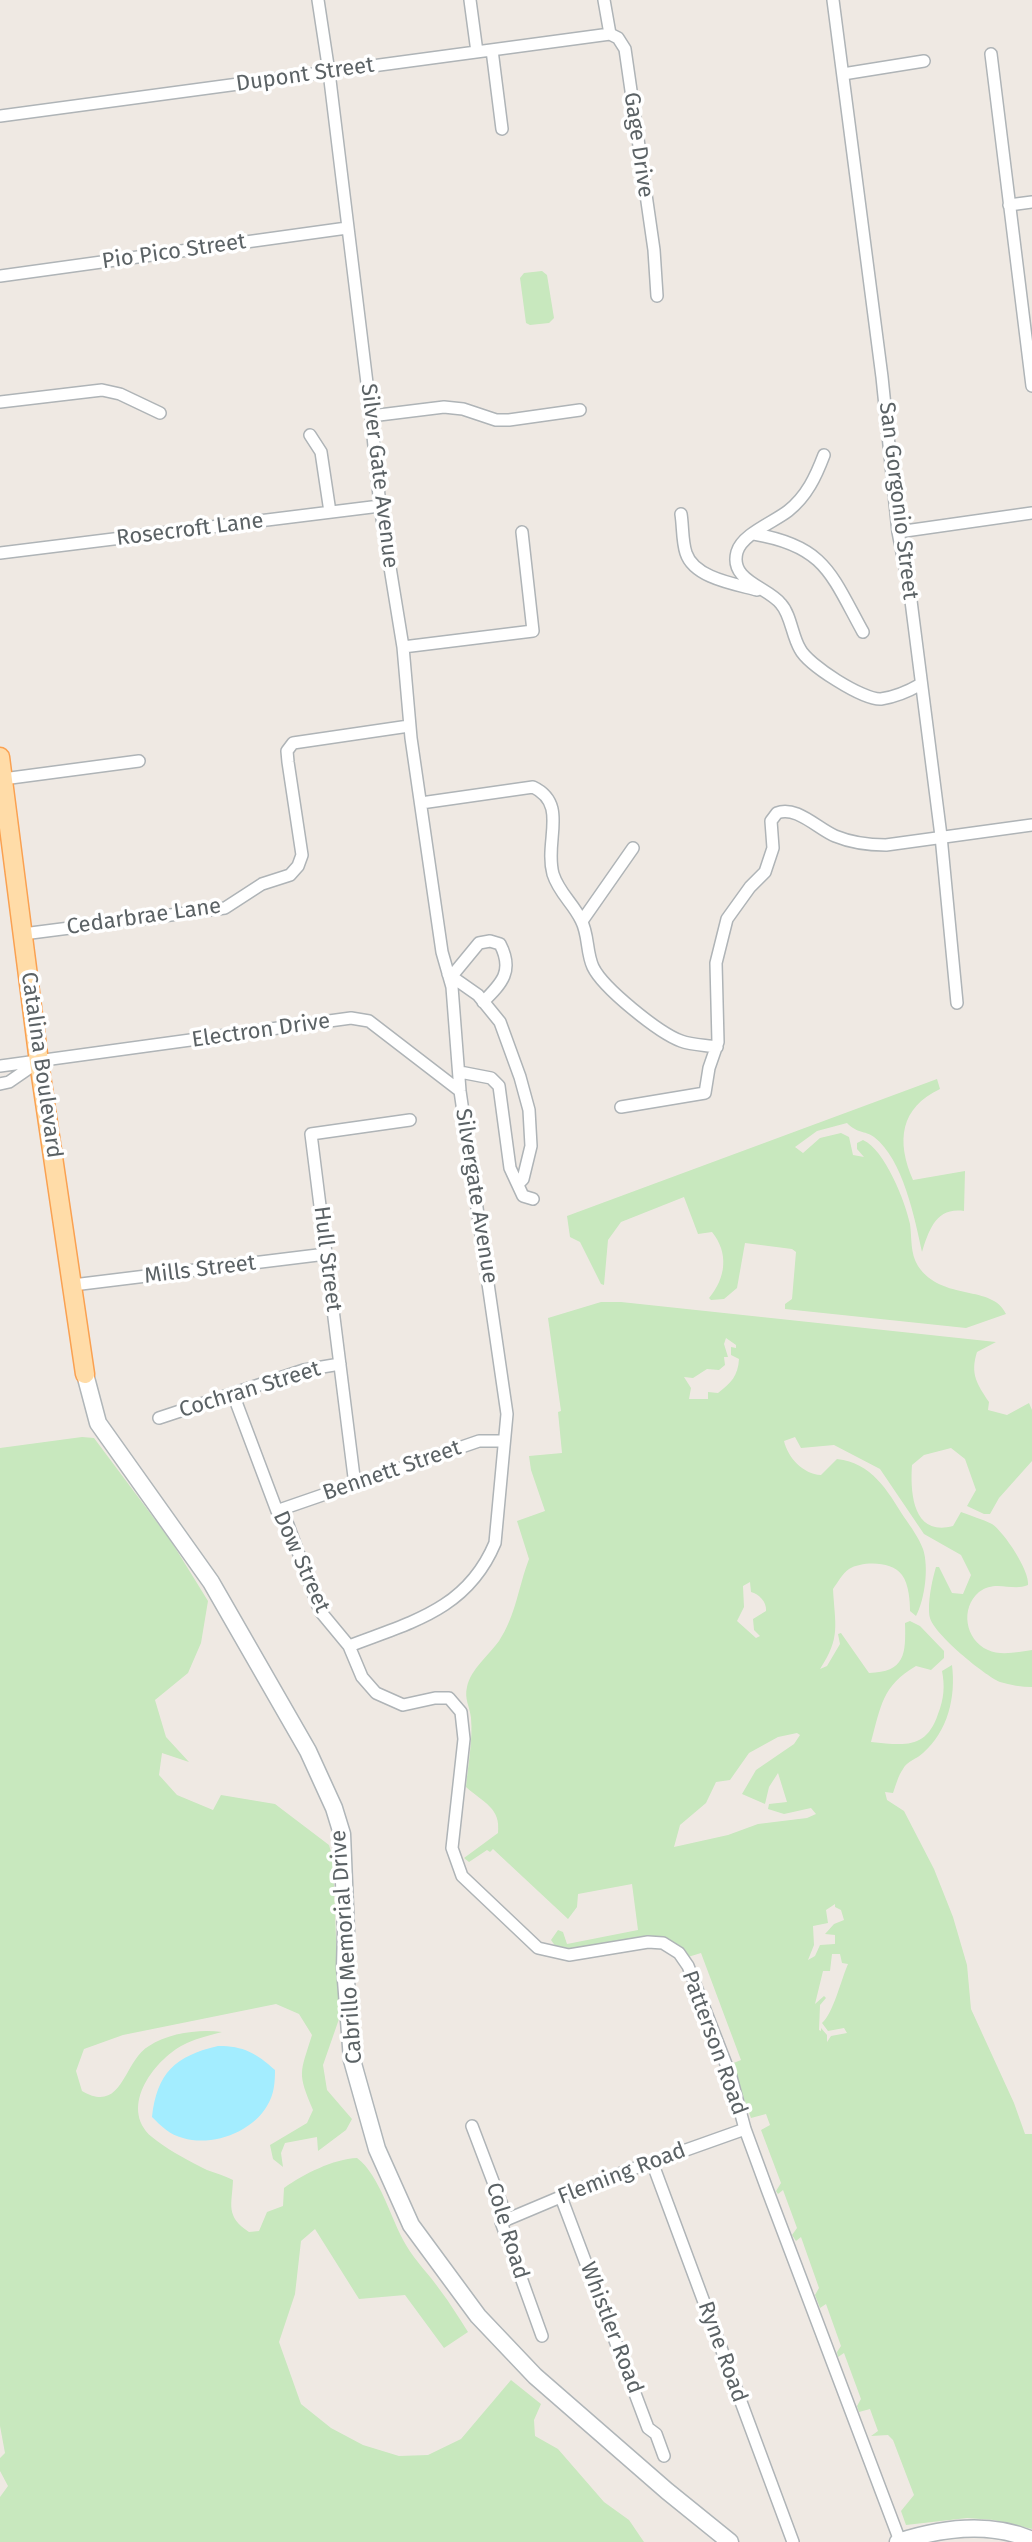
<!DOCTYPE html>
<style>
body{margin:0}
canvas{display:block;background:#efe9e3}
</style>
<canvas width="1032" height="2542"></canvas>
<script>
const c = document.querySelector('canvas').getContext('2d');
c.lineJoin = 'round';
function fillPath(path, color) {
  c.fillStyle = color;
  c.fill(path, 'evenodd');
}
function strokePath(path, color, width, dash) {
  c.strokeStyle = color;
  c.lineWidth = width;
  c.lineCap = dash ? 'butt' : 'round';
  c.setLineDash(dash || []);
  c.stroke(path);
}
function drawText(font, color, halo, rows, align = 'center') {
  c.font = font + ' "Fira Sans",sans-serif';
  c.lineWidth = 7;
  c.setLineDash([]);
  c.textBaseline = 'middle';
  c.strokeStyle = halo;
  c.fillStyle = color;
  for (const [text, x, y, turn = 0] of rows) {
    c.save();
    c.translate(x, y);
    c.rotate((+turn || 0) * Math.PI / 180);
    c.textAlign = isNaN(turn) ? turn : align;
    if (halo) c.strokeText(text, 0, 0);
    c.fillText(text, 0, 0);
    c.restore();
  }
}
fillPath(new Path2D(`
 M 542,271 L 547,275 L 554,318 L 549,323 L 530,325 L 526,323 L 520,278 L 524,273 Z
 M 937,1079 L 940,1089 C 900,1108 896,1141 913,1180 L 965,1171 L 964,1211 C 936,1207 929,1230 922,1252 C 915,1219 903,1159 874,1137 C 864,1130 858,1134 847,1123 L 817,1131 L 795,1147 L 803,1153 L 820,1138 L 841,1133 L 849,1137 L 853,1155 L 864,1157 L 857,1149 L 857,1143 L 863,1140 C 885,1150 905,1201 910,1224 C 912,1238 910,1253 918,1266 C 942,1302 993,1284 1006,1314 L 966,1328 L 785,1309 L 785,1304 L 792,1299 L 796,1252 L 792,1249 L 745,1243 L 737,1288 L 724,1299 L 711,1300 L 709,1298 C 726,1278 729,1253 712,1232 L 698,1234 L 684,1197 L 621,1222 L 608,1240 L 604,1285 L 601,1284 L 580,1242 L 570,1237 L 567,1216 Z
 M 601,1302 L 621,1302 L 996,1342 L 977,1352 C 970,1374 977,1384 989,1402 L 988,1410 L 1007,1415 L 1029,1403 L 1032,1410 L 1032,1461 L 999,1498 L 990,1514 L 984,1514 L 967,1506 L 976,1490 L 965,1459 L 951,1448 L 924,1455 L 912,1465 C 910,1493 913,1537 953,1526 L 961,1512 C 971,1516 982,1519 992,1524 C 1004,1532 1030,1571 1028,1585 C 1012,1592 996,1579 979,1592 C 960,1608 965,1640 988,1650 C 1000,1656 1019,1652 1032,1650 L 1032,1687 C 1022,1687 1010,1685 1000,1682 C 984,1675 934,1634 930,1618 C 927,1605 932,1580 936,1567 L 939,1567 L 952,1593 L 963,1594 L 971,1575 L 961,1555 L 924,1534 L 880,1469 L 834,1445 L 801,1448 L 795,1437 L 784,1441 C 788,1458 803,1474 821,1475 L 837,1459 C 872,1463 887,1490 904,1517 C 911,1527 919,1538 923,1549 C 929,1567 925,1599 916,1616 L 910,1611 C 910,1602 909,1584 902,1575 C 892,1561 863,1561 849,1569 C 842,1574 838,1582 833,1589 C 835,1626 841,1637 820,1669 L 827,1666 L 840,1644 L 838,1634 L 841,1633 L 869,1673 C 905,1672 906,1654 905,1623 L 910,1621 L 920,1626 L 944,1651 L 944,1658 L 931,1670 L 916,1666 C 882,1686 881,1706 871,1742 C 904,1745 926,1750 938,1714 C 944,1699 945,1686 942,1671 L 952,1665 C 956,1697 948,1731 923,1753 C 917,1759 907,1761 903,1769 C 898,1776 896,1785 893,1793 L 885,1792 L 887,1800 L 904,1811 L 934,1869 L 953,1917 L 967,1965 L 971,2009 L 1014,2103 L 1025,2134 L 1032,2134 L 1032,2529 L 994,2520 L 967,2518 L 906,2525 L 901,2511 L 914,2495 L 893,2440 L 888,2435 L 871,2436 L 878,2431 L 870,2409 L 859,2412 L 857,2406 L 861,2399 L 844,2353 L 838,2357 L 837,2352 L 841,2346 L 826,2304 L 820,2308 L 815,2295 L 819,2288 L 801,2237 L 796,2241 L 792,2235 L 797,2228 L 783,2190 L 778,2194 L 776,2191 L 781,2183 L 761,2130 L 770,2125 L 766,2114 L 751,2118 L 731,2064 L 741,2060 L 701,1953 L 688,1957 L 639,1938 L 571,1948 L 556,1947 L 551,1940 L 558,1930 L 563,1932 L 567,1944 L 638,1930 L 632,1884 L 578,1894 L 577,1907 L 568,1919 L 493,1849 L 490,1852 L 487,1850 L 469,1862 L 464,1858 L 498,1833 C 501,1808 484,1803 466,1787 C 468,1765 473,1740 471,1718 C 470,1707 464,1699 467,1687 C 471,1669 488,1656 499,1641 C 516,1615 518,1588 529,1559 L 517,1521 L 545,1511 L 531,1470 L 529,1456 L 562,1453 L 558,1412 L 561,1411 L 548,1318 ZM 726,1338 L 736,1345 L 736,1348 L 731,1347 L 731,1355 L 739,1359 C 738,1376 731,1383 718,1393 L 708,1392 L 708,1399 L 689,1399 L 691,1388 L 684,1377 L 693,1378 L 707,1369 L 719,1370 L 725,1365 L 724,1357 L 728,1357 L 724,1344 ZM 750,1582 L 751,1592 C 759,1594 767,1602 766,1611 L 753,1619 L 754,1630 L 760,1636 L 756,1638 L 737,1621 L 744,1607 L 743,1586 ZM 797,1733 L 800,1735 L 794,1744 L 756,1770 L 742,1794 L 765,1804 L 769,1787 L 778,1773 L 787,1802 L 769,1804 L 768,1809 L 784,1814 L 811,1808 L 816,1814 L 807,1818 L 758,1824 L 728,1835 L 674,1847 L 680,1825 L 706,1803 L 716,1782 L 730,1780 L 749,1753 L 778,1737 ZM 835,1904 L 835,1907 L 841,1910 L 844,1920 L 834,1924 L 825,1934 L 835,1935 L 835,1944 L 820,1945 L 815,1956 L 808,1960 L 814,1945 L 813,1926 L 828,1923 L 826,1910 ZM 832,1954 L 840,1954 L 842,1963 L 848,1964 C 841,1980 833,2014 822,2023 L 828,2031 L 844,2028 L 847,2033 L 831,2036 L 827,2042 L 827,2035 L 821,2028 L 821,2031 L 819,2030 L 820,2005 L 826,1998 L 824,1996 L 815,2004 L 823,1971 L 830,1971 Z
 M 82,1437 L 94,1438 L 171,1541 L 208,1601 L 201,1643 L 188,1673 L 155,1700 L 166,1737 L 189,1762 L 162,1753 L 159,1775 L 177,1795 L 213,1810 L 221,1795 L 275,1804 L 329,1845 L 333,1859 L 339,2019 L 323,2065 L 327,2090 L 352,2119 L 346,2130 L 318,2151 L 317,2137 L 285,2143 L 281,2153 L 283,2167 L 273,2159 L 270,2145 L 307,2123 L 313,2110 C 297,2072 300,2074 312,2035 L 299,2014 L 276,2004 L 123,2035 L 84,2049 L 76,2071 L 82,2091 C 123,2115 123,2061 149,2046 C 169,2033 199,2029 222,2032 C 211,2035 198,2038 187,2043 C 156,2057 117,2107 152,2137 C 165,2148 184,2158 199,2166 C 209,2172 222,2174 233,2180 C 232,2205 225,2216 249,2232 L 259,2231 L 267,2212 L 283,2206 L 284,2188 C 304,2174 333,2159 357,2158 C 380,2175 391,2220 406,2245 C 416,2262 429,2274 440,2290 C 450,2303 459,2318 468,2332 L 444,2348 L 405,2295 L 359,2299 L 315,2229 L 301,2241 L 295,2294 L 279,2342 L 301,2404 L 331,2428 L 363,2445 L 399,2456 L 428,2455 L 461,2439 L 511,2380 L 541,2404 L 534,2420 L 535,2436 L 558,2449 L 604,2502 L 629,2520 L 644,2542 L 0,2542 L 0,2497 L 8,2486 L 0,2471 L 0,2458 L 5,2453 L 0,2426 L 0,1448 Z`), '#c8e8be');
fillPath(new Path2D(`
 M 218,2046 C 244,2046 256,2053 275,2070 C 275,2083 274,2095 267,2106 C 252,2132 212,2147 183,2138 C 170,2135 161,2126 152,2117 C 157,2073 175,2056 218,2046 Z`), '#a3edff');
const street = new Path2D(`
 M 318,0 L 329,72 L 371,416 L 380,506 L 403,647 L 411,738 L 442,952 L 452,987 L 460,1091 L 507,1414 L 495,1543 C 467,1610 411,1622 349,1646
 M 470,0 L 477,52
 M 604,0 L 610,34 L 618,38 L 625,49 L 654,250 L 657,296
 M 833,0 L 882,377 L 898,532 L 910,593 L 941,836 L 957,1003
 M 492,50 L 502,129
 M 991,54 L 1032,386
 M 843,74 L 924,61
 M 0,116 L 610,34
 M 1009,205 L 1032,202
 M 0,276 L 347,228
 M 0,402 L 102,390 L 120,394 L 160,413
 M 371,416 L 444,407 L 463,409 L 496,420 L 509,420 L 580,410
 M 310,435 L 321,452 L 330,512
 M 824,455 C 816,476 807,496 788,511 C 774,522 742,534 737,552 C 729,581 768,587 781,604 C 791,615 792,636 800,649 C 808,665 863,700 881,699 C 895,697 909,691 921,684
 M 681,514 C 683,526 682,541 686,553 C 694,578 735,584 757,590
 M 898,532 L 1032,513
 M 754,534 C 825,546 831,574 863,632
 M 0,553 L 380,506
 M 403,647 L 533,631 L 522,532
 M 3,779 L 139,761
 M 421,803 L 533,787 C 569,804 544,841 553,874 C 559,893 573,903 581,920 C 589,935 586,952 593,967 C 603,988 659,1033 681,1041 C 692,1045 705,1045 717,1047
 M 582,921 L 633,848
 M 23,934 L 225,908 L 262,884 L 290,875 L 298,866 L 302,855 L 288,762 L 287,751 L 293,743 L 409,726
 M 448,974 L 478,995 L 500,1022 L 520,1077 L 529,1110 L 531,1146 L 523,1179 L 518,1184
 M 451,977 L 479,943 L 490,941 L 500,944 C 514,971 502,983 483,1002
 M 0,1066 L 351,1018 L 369,1021 L 460,1091
 M 460,1072 L 491,1078 L 499,1086 L 510,1168 L 523,1196 L 533,1199
 M 0,1084 L 9,1082 L 38,1062
 M 621,1107 L 705,1093 L 709,1068 L 718,1042 L 716,963 L 727,919 L 750,887 L 765,872 L 773,848 L 771,821 L 777,813 C 796,805 818,829 835,836 C 852,843 868,845 886,845 L 1032,825
 M 73,1285 L 326,1254
 M 233,1394 L 277,1511 L 282,1509 L 320,1611 L 349,1646 L 362,1677 L 376,1693 L 403,1705 L 435,1698 L 449,1698 L 461,1712 L 464,1739 L 452,1848 L 462,1876 L 538,1948 L 569,1955 L 648,1942 L 663,1943 L 679,1953 L 688,1966 L 731,2077 L 745,2129 L 767,2189 L 900,2541
 M 159,1418 L 304,1370 L 340,1364
 M 355,1485 L 311,1134 L 410,1120
 M 282,1509 L 479,1441 L 503,1441
 M 472,2126 L 505,2213 L 501,2222 L 542,2336
 M 652,2162 L 793,2542
 M 561,2197 L 648,2428 L 656,2434 L 664,2456
 M 501,2222 L 596,2182 L 745,2129`);
const secondary = new Path2D(`
 M 85,1374 L 98,1423 L 211,1582 L 308,1751 L 334,1808 L 342,1834 L 346,1931 L 345,1967 L 352,2060 L 377,2149 L 411,2225 L 478,2316 L 535,2376 L 667,2491 L 730,2542
 M 898,2542 C 941,2528 989,2521 1032,2540`);
const primary = new Path2D(`
 M 0,757 L 39,1062 L 85,1374`);
strokePath(street, '#afb4b7', 14);
strokePath(secondary, '#b0b6b9', 19);
strokePath(primary, '#faa151', 21);
strokePath(street, '#fff', 11);
strokePath(secondary, '#fff', 16);
strokePath(primary, '#ffdca8', 18);
drawText('22px', '#5b6265', '#fff', [
 ["Dupont Street",305,75,-8],
 ["Gage Drive",638,145,82],
 ["Pio Pico Street",174,252,-8],
 ["Silver Gate Avenue",379,476,83],
 ["San Gorgonio Street",898,501,83],
 ["Rosecroft Lane",190,530,-7],
 ["Cedarbrae Lane",144,917,-8],
 ["Electron Drive",261,1031,-8],
 ["Catalina Boulevard",41,1065,82],
 ["Silvergate Avenue",476,1196,81],
 ["Hull Street",327,1259,83],
 ["Mills Street",200,1270,-7],
 ["Cochran Street",250,1390,-17],
 ["Bennett Street",392,1471,-19],
 ["Dow Street",301,1562,66],
 ["Cabrillo Memorial Drive",347,1947,-94],
 ["Patterson Road",714,2043,70],
 ["Fleming Road",622,2174,-21],
 ["Cole Road",507,2231,73],
 ["Whistler Road",611,2328,69],
 ["Ryne Road",722,2352,70]
]);
</script>
